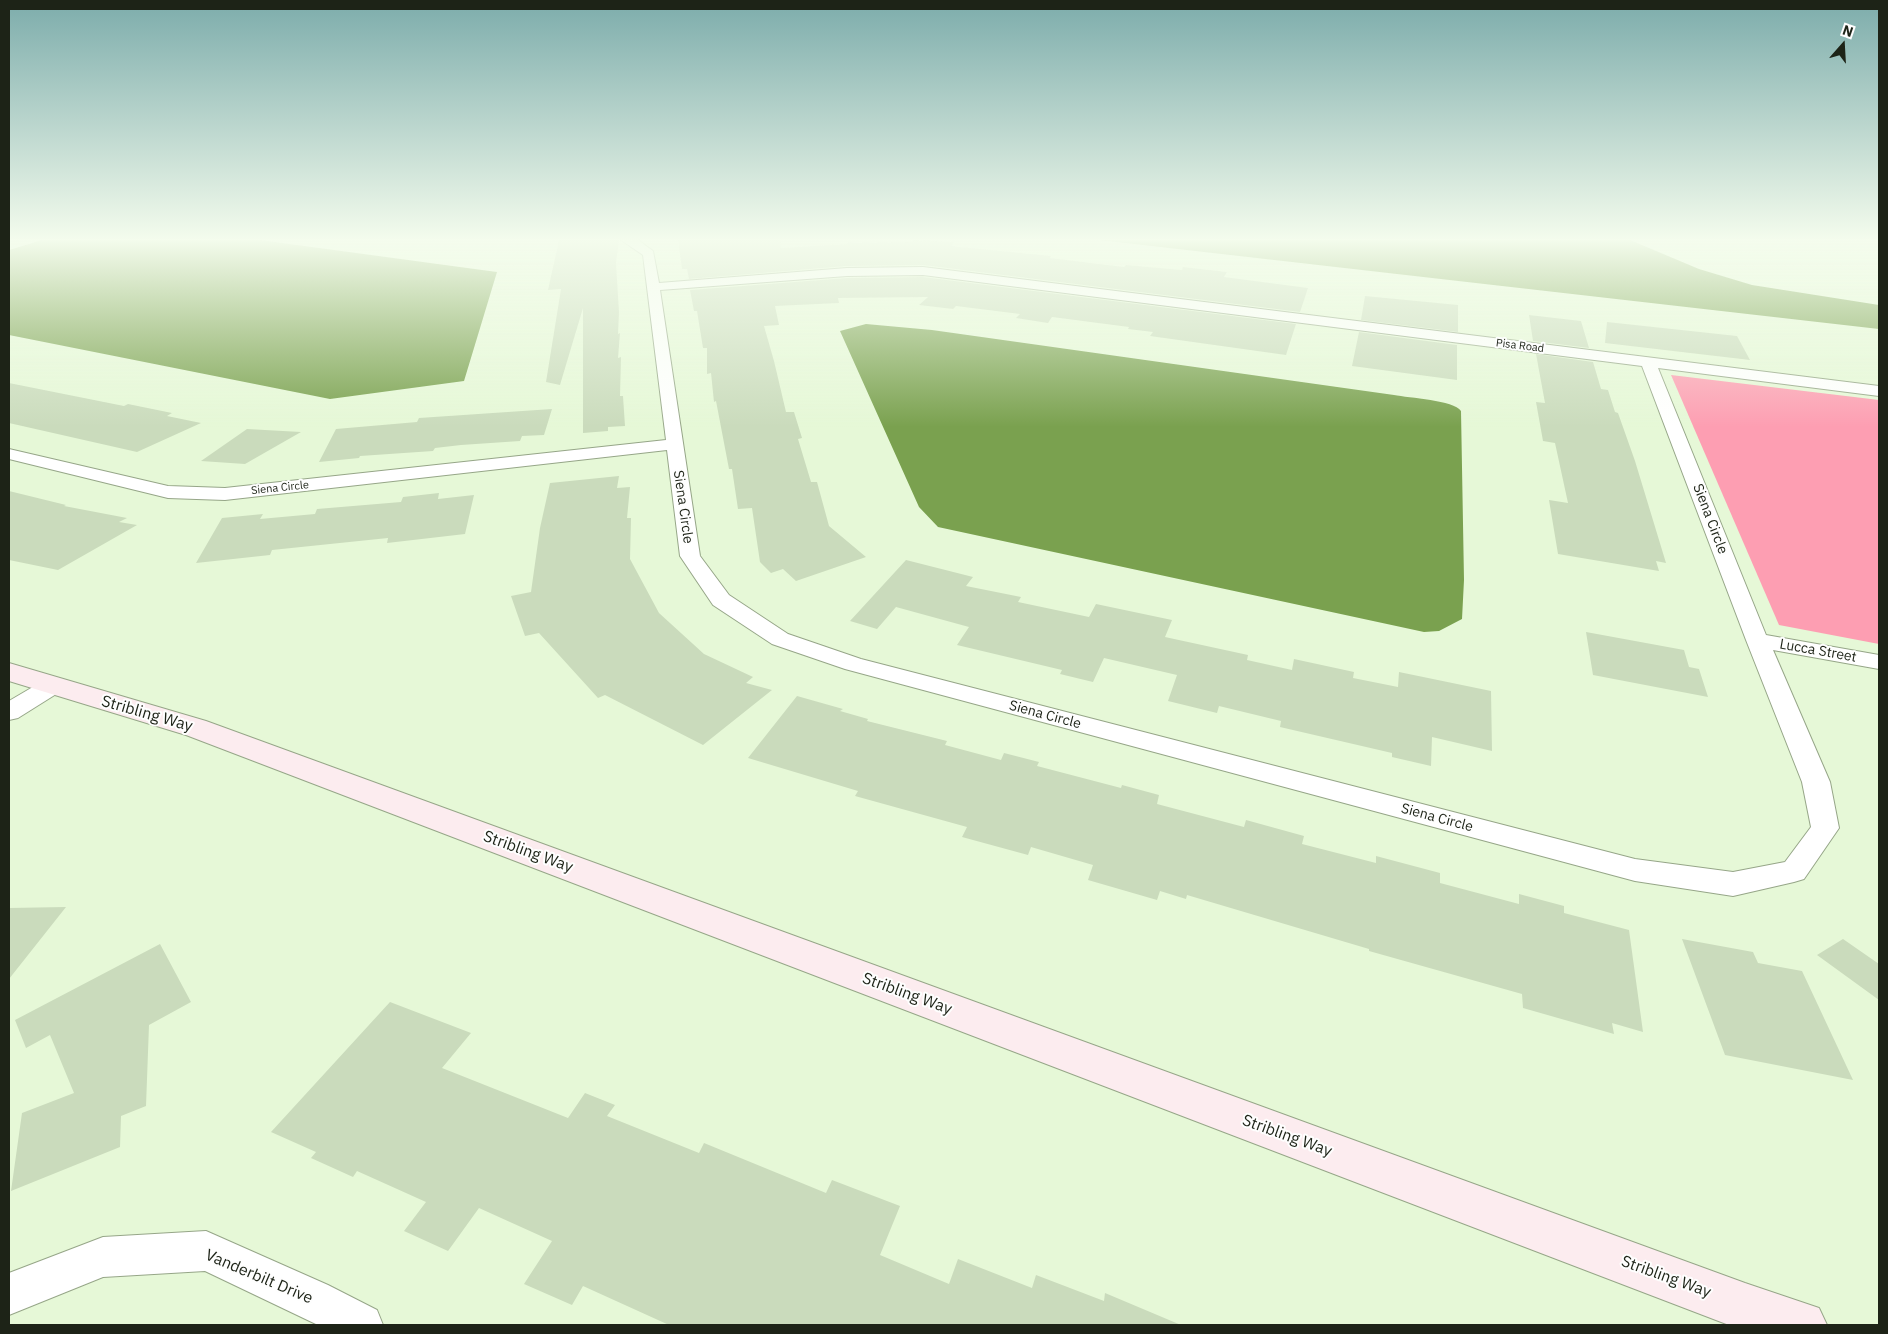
<!DOCTYPE html>
<style>
body{margin:0}
#map{position:relative;width:1888px;height:1334px;overflow:hidden;background:#e6f8d7;font-family:"IBM Plex Sans",sans-serif}
canvas{display:block}
.frame{position:absolute;inset:0;border:10px solid #1d2317;pointer-events:none}
.north{position:absolute;left:1818px;top:20px;width:50px;height:50px;-webkit-text-stroke:4px #fefefe;paint-order:stroke;rotate:19deg;font-size:14px;font-weight:700;line-height:20px;text-align:center;color:#1d2317}
.north::after{content:'';display:block;margin:auto;width:18px;height:22px;background:#1d2317;clip-path:polygon(50% 0,100% 100%,50% 72%,0 100%)}
</style>
<div id="map">
<canvas width="1888" height="1334"></canvas>
<div class="frame"></div>
<div class="north">N</div>
</div>
<script>
const c = document.querySelector('canvas').getContext('2d');
c.lineJoin = 'round';
function fillPath(path, color) {
  c.fillStyle = color;
  c.fill(path, 'evenodd');
}
function strokePath(path, color, width, dash) {
  c.strokeStyle = color;
  c.lineWidth = width;
  c.lineCap = dash ? 'butt' : 'round';
  c.setLineDash(dash || []);
  c.stroke(path);
}
function drawText(font, color, halo, rows, align = 'center') {
  c.font = font + ' "IBM Plex Sans",sans-serif';
  c.lineWidth = 4;
  c.setLineDash([]);
  c.textBaseline = 'middle';
  c.strokeStyle = halo;
  c.fillStyle = color;
  for (const [text, x, y, turn = 0] of rows) {
    c.save();
    c.translate(x, y);
    c.rotate((+turn || 0) * Math.PI / 180);
    c.textAlign = isNaN(turn) ? turn : align;
    if (halo) c.strokeText(text, 0, 0);
    c.fillText(text, 0, 0);
    c.restore();
  }
}
fillPath(new Path2D(`
 M 1671,375 L 1879,400 L 1879,644 L 1779,625 Z`), '#fd9eb2');
fillPath(new Path2D(`
 M 42,240 L 260,240 L 497,272 L 464,381 L 330,399 L 9,335 L 9,250 Z
 M 1099,240 L 1630,240 L 1699,269 L 1752,285 L 1879,305 L 1879,329 Z
 M 866,324 L 932,330 L 1394,395 C 1409,398 1454,400 1461,411 L 1464,580 L 1462,619 L 1439,631 L 1424,632 L 938,527 L 919,507 L 840,331 Z`), '#7aa14f');
fillPath(new Path2D(`
 M 559,240 L 619,240 L 616,263 L 619,312 L 618,334 L 620,333 L 618,358 L 621,357 L 620,396 L 623,396 L 625,426 L 608,427 L 608,431 L 583,433 L 583,308 L 560,385 L 546,382 L 561,289 L 548,290 Z
 M 678,240 L 780,240 L 781,248 L 847,244 L 847,243 L 912,242 L 914,240 L 954,242 L 951,246 L 1051,256 L 1050,258 L 1124,267 L 1126,265 L 1182,270 L 1183,267 L 1227,272 L 1224,277 L 1308,288 L 1300,312 L 923,265 L 847,266 L 689,279 L 687,269 L 682,269 Z
 M 923,277 L 1296,324 L 1286,355 L 1150,336 L 1153,332 L 1128,329 L 1129,327 L 1052,317 L 1048,323 L 1016,318 L 1020,314 L 956,306 L 953,309 L 919,305 L 928,297 L 838,298 L 839,303 L 775,306 L 779,325 L 764,326 L 774,361 L 786,412 L 794,412 L 802,438 L 798,439 L 811,482 L 817,482 L 829,526 L 866,557 L 796,581 L 783,569 L 771,573 L 760,562 L 752,508 L 738,509 L 732,469 L 729,469 L 716,401 L 714,402 L 711,373 L 707,374 L 707,348 L 703,348 L 697,311 L 694,311 L 690,290 L 847,278 Z
 M 1365,296 L 1458,305 L 1458,332 L 1361,320 Z
 M 1529,315 L 1581,321 L 1589,348 L 1533,341 Z
 M 1607,322 L 1737,336 L 1750,360 L 1605,343 Z
 M 1359,332 L 1457,345 L 1457,380 L 1352,366 Z
 M 1536,354 L 1593,362 L 1601,389 L 1608,390 L 1615,412 L 1618,413 L 1635,461 L 1666,563 L 1656,561 L 1659,571 L 1558,554 L 1549,500 L 1568,503 L 1555,443 L 1543,441 L 1536,402 L 1545,403 Z
 M 9,383 L 124,406 L 128,404 L 172,413 L 167,416 L 201,423 L 137,452 L 9,423 Z
 M 552,409 L 544,435 L 522,436 L 520,441 L 461,445 L 435,448 L 433,451 L 360,456 L 359,458 L 319,462 L 336,429 L 417,422 L 419,418 Z
 M 247,429 L 301,432 L 245,464 L 201,461 Z
 M 619,476 L 617,488 L 630,487 L 627,518 L 631,518 L 630,559 L 659,613 L 704,654 L 753,677 L 746,683 L 772,690 L 703,745 L 605,695 L 598,698 L 539,633 L 525,636 L 511,596 L 531,592 L 540,528 L 550,483 Z
 M 9,491 L 66,505 L 64,506 L 127,518 L 119,522 L 137,525 L 58,570 L 9,560 Z
 M 439,493 L 438,499 L 474,495 L 465,534 L 387,543 L 388,538 L 272,550 L 270,555 L 196,563 L 222,518 L 263,514 L 260,519 L 315,514 L 317,509 L 401,502 L 403,497 Z
 M 906,560 L 973,577 L 966,586 L 1021,597 L 1018,602 L 1089,617 L 1096,604 L 1172,620 L 1165,637 L 1248,655 L 1247,660 L 1292,670 L 1294,659 L 1354,672 L 1353,678 L 1398,687 L 1399,672 L 1491,691 L 1492,751 L 1432,737 L 1431,766 L 1392,757 L 1392,753 L 1280,727 L 1281,721 L 1219,706 L 1217,713 L 1168,701 L 1177,675 L 1104,658 L 1093,682 L 1060,674 L 1062,670 L 957,645 L 969,627 L 896,607 L 877,629 L 850,621 Z
 M 1586,632 L 1684,650 L 1689,667 L 1699,669 L 1708,697 L 1593,675 Z
 M 797,696 L 843,709 L 840,711 L 868,719 L 867,721 L 947,741 L 945,745 L 1001,760 L 1004,753 L 1039,762 L 1037,766 L 1121,788 L 1122,785 L 1159,795 L 1157,804 L 1244,827 L 1246,820 L 1304,836 L 1302,844 L 1376,863 L 1376,856 L 1440,873 L 1440,883 L 1519,904 L 1519,894 L 1564,906 L 1564,913 L 1629,930 L 1643,1032 L 1612,1023 L 1614,1034 L 1523,1008 L 1522,994 L 1369,951 L 1369,949 L 1187,895 L 1186,899 L 1160,891 L 1157,900 L 1088,880 L 1093,865 L 1031,847 L 1028,855 L 962,837 L 967,827 L 855,796 L 858,791 L 748,758 Z
 M 66,907 L 9,979 L 9,908 Z
 M 1682,939 L 1753,952 L 1758,963 L 1802,971 L 1853,1080 L 1725,1055 Z
 M 1843,939 L 1879,964 L 1879,1000 L 1817,955 Z
 M 160,944 L 191,1002 L 149,1025 L 146,1106 L 121,1116 L 120,1147 L 11,1191 L 22,1113 L 74,1093 L 50,1035 L 26,1048 L 15,1020 Z
 M 390,1002 L 471,1033 L 442,1068 L 568,1118 L 585,1093 L 615,1105 L 607,1116 L 699,1153 L 704,1143 L 826,1193 L 832,1180 L 900,1206 L 880,1255 L 949,1284 L 958,1259 L 1032,1288 L 1036,1275 L 1104,1301 L 1105,1293 L 1181,1325 L 669,1325 L 583,1286 L 572,1305 L 524,1284 L 552,1241 L 479,1208 L 448,1251 L 404,1231 L 426,1202 L 357,1171 L 353,1177 L 311,1158 L 316,1152 L 271,1132 Z`), '#cadbbc');
const street = new Path2D(`
 M 621,240 L 638,240 L 653,251 L 659,283 L 847,268 L 923,267 L 1879,386 L 1879,396 L 1658,368 L 1766,635 L 1879,655 L 1879,669 L 1773,650 L 1830,782 L 1839,828 L 1804,879 L 1794,882 L 1733,896 L 1635,881 L 845,669 L 772,644 L 713,605 L 680,556 L 667,450 L 225,500 L 168,498 L 9,459 L 9,449 L 168,486 L 225,488 L 666,440 L 643,255 ZM 923,275 L 1642,366 L 1746,640 L 1802,782 L 1811,827 L 1785,862 L 1733,872 L 1635,859 L 861,659 L 788,634 L 729,595 L 700,556 L 660,290 L 847,276 Z
 M 52,678 L 61,681 L 64,686 L 61,691 L 18,718 L 9,720 L 9,701 L 43,681 Z
 M 206,1231 L 328,1285 L 377,1310 L 383,1325 L 318,1325 L 205,1271 L 103,1277 L 9,1315 L 9,1273 L 103,1237 Z`);
const secondary = new Path2D(`
 M 9,663 L 206,721 L 1745,1283 L 1819,1308 L 1827,1325 L 1729,1325 L 186,735 L 9,681 Z`);
strokePath(street, '#96a688', 2);
strokePath(secondary, '#96a688', 2);
fillPath(street, '#fff');
fillPath(secondary, '#fcecef');
const sky = c.createLinearGradient(0, 0, 0, 427);
sky.addColorStop(0, '#7cacab');
sky.addColorStop(0.56, '#f4fced');
sky.addColorStop(1, '#f4fced00');
c.fillStyle = sky;
c.fillRect(0, 0, 1888, 427);
drawText('11px', '#1d2317', '#fefefe', [
 ["Pisa Road",1520,346,7],
 ["Siena Circle",280,488,-6]
]);
drawText('14px', '#1d2317', '#fefefe', [
 ["Siena Circle",683,507,82],
 ["Siena Circle",1710,519,69],
 ["Lucca Street",1818,651,10],
 ["Siena Circle",1045,715,15],
 ["Siena Circle",1437,818,15]
]);
drawText('16px', '#1d2317', '#fefefe', [
 ["Stribling Way",147,714,16],
 ["Stribling Way",528,852,20],
 ["Stribling Way",907,994,20],
 ["Stribling Way",1287,1136,20],
 ["Vanderbilt Drive",259,1277,23],
 ["Stribling Way",1666,1277,20]
]);
</script>
